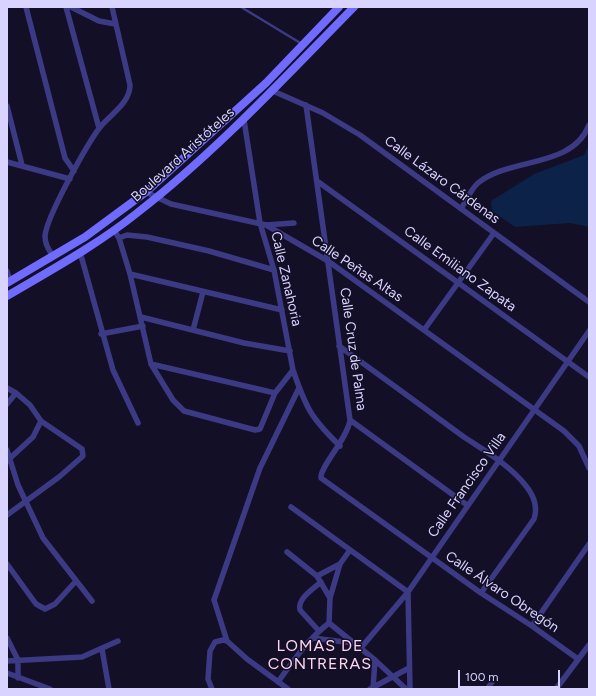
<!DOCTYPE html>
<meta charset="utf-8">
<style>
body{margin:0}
#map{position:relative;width:596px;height:696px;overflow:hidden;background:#130f26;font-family:Figtree,sans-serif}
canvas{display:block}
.frame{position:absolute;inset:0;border:8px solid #d9d4ff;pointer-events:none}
.scale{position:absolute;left:458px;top:670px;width:102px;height:18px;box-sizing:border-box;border:2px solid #d9d4ff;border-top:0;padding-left:5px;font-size:12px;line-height:14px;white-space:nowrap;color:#d9d4ff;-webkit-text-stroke:3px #130f26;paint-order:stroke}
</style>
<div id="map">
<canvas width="596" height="696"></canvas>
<div class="frame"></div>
<div class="scale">100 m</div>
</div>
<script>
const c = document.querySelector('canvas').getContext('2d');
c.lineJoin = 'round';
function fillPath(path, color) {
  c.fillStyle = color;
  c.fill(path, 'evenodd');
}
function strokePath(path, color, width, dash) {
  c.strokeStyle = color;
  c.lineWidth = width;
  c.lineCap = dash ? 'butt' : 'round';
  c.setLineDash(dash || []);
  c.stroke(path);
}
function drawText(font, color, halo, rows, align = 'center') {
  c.font = font + ' Figtree,sans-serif';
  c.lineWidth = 3;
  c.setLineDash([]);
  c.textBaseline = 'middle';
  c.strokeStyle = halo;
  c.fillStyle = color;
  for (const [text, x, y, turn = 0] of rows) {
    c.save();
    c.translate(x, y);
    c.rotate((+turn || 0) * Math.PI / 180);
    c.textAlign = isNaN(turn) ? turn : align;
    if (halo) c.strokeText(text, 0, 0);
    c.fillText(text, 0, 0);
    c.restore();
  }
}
fillPath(new Path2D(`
 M 589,145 L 589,227 L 570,223 L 515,227 L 492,211 L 491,201 L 534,174 L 584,155 Z`), '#0c2248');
strokePath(new Path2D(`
 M 241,7 L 302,44`), '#3d3a85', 2.5);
strokePath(new Path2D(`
 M 26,7 L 65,158 L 74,171
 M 66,7 L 99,128
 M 71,7 L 99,21 L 115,24
 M 273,91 L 323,113 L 360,135 L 589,302
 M 306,105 L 350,420 C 348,438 319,468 321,478 L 481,593 L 532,626 L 578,659
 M 7,106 L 22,165
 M 7,162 L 70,179
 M 317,181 L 589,377
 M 146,192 L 171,204 L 266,225 L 328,261 L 564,431 L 579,446 L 589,468
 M 461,209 C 466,201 471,189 478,183 C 509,157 572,169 589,125
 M 266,225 L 294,223
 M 114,230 L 119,238 L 130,274 L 151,364 L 173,400 L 184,411 L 255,430 L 260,429 L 275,393 L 293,370 L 274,270 L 260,223 L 244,120
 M 119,238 L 127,235 L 147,237 L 209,251 L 274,270
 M 80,252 L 113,370 L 138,423
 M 52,255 C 48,248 45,244 45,236 C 46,218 88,142 101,126 C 111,114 130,103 130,85 L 112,7
 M 7,271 L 10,281
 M 130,274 L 282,310
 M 141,317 L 244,343 L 290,351
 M 193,330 L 203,292
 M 424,330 L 494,233
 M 101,334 L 143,326
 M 339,346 C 381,376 423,407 464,437 C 485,451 511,466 526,486 C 534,496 538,507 534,519 L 481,593
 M 151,364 L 275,393
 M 293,370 C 306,408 311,418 340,446
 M 7,388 L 16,393 L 30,405 L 41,421 L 82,449 L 83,456 L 59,477 L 7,515
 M 7,404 L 16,393
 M 350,420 L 467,505
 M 7,450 L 18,485 L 43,538 L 92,601
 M 7,461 L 33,437 L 41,421
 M 291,507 L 408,592 L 410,689
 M 287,552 L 317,576 L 330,598 L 329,623 L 375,660 L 406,689
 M 7,564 L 36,604 L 45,609 L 55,604 L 76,581
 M 317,576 L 340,564
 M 330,598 L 340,564 L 350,550
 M 532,626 L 589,544
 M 319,631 L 300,610 C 297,599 313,589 321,582
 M 7,638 L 18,660 L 18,678
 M 313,638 L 352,643
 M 227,641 L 214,600 L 260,468 L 299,388
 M 102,649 L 109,689
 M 360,649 L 408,592 L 589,331
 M 7,661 L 82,657 L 118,641
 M 7,673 L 50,689
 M 278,682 C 293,661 308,639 329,623
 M 212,689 L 208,679 L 210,651 L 215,642 L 223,640 L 227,641 L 247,659 L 288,689
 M 370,689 L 409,668
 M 373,689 L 375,660
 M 487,689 L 492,682
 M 556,689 L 589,645`), '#3d3a85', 5.5);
strokePath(new Path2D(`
 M 7,283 L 85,237 L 146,192 L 266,83 L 339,7
 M 7,296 C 51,270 97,245 137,213 C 216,152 284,78 354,7`), '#6f6bff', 8);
drawText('14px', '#d9d4ff', '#130f26', [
 ["Boulevard Aristóteles",183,155,-42],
 ["Calle Lázaro Cárdenas",442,180,36],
 ["Calle Peñas Altas",357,269,34],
 ["Calle Emiliano Zapata",460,269,36],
 ["Calle Zanahoria",286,279,77],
 ["Calle Cruz de Palma",353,349,82],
 ["Calle Francisco Villa",467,485,-55],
 ["Calle Álvaro Obregón",502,592,34]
]);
c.letterSpacing = '1px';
drawText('16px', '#ffd6f0', '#130f26', [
 ["LOMAS DE",320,646],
 ["CONTRERAS",320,664]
]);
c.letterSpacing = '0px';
</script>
